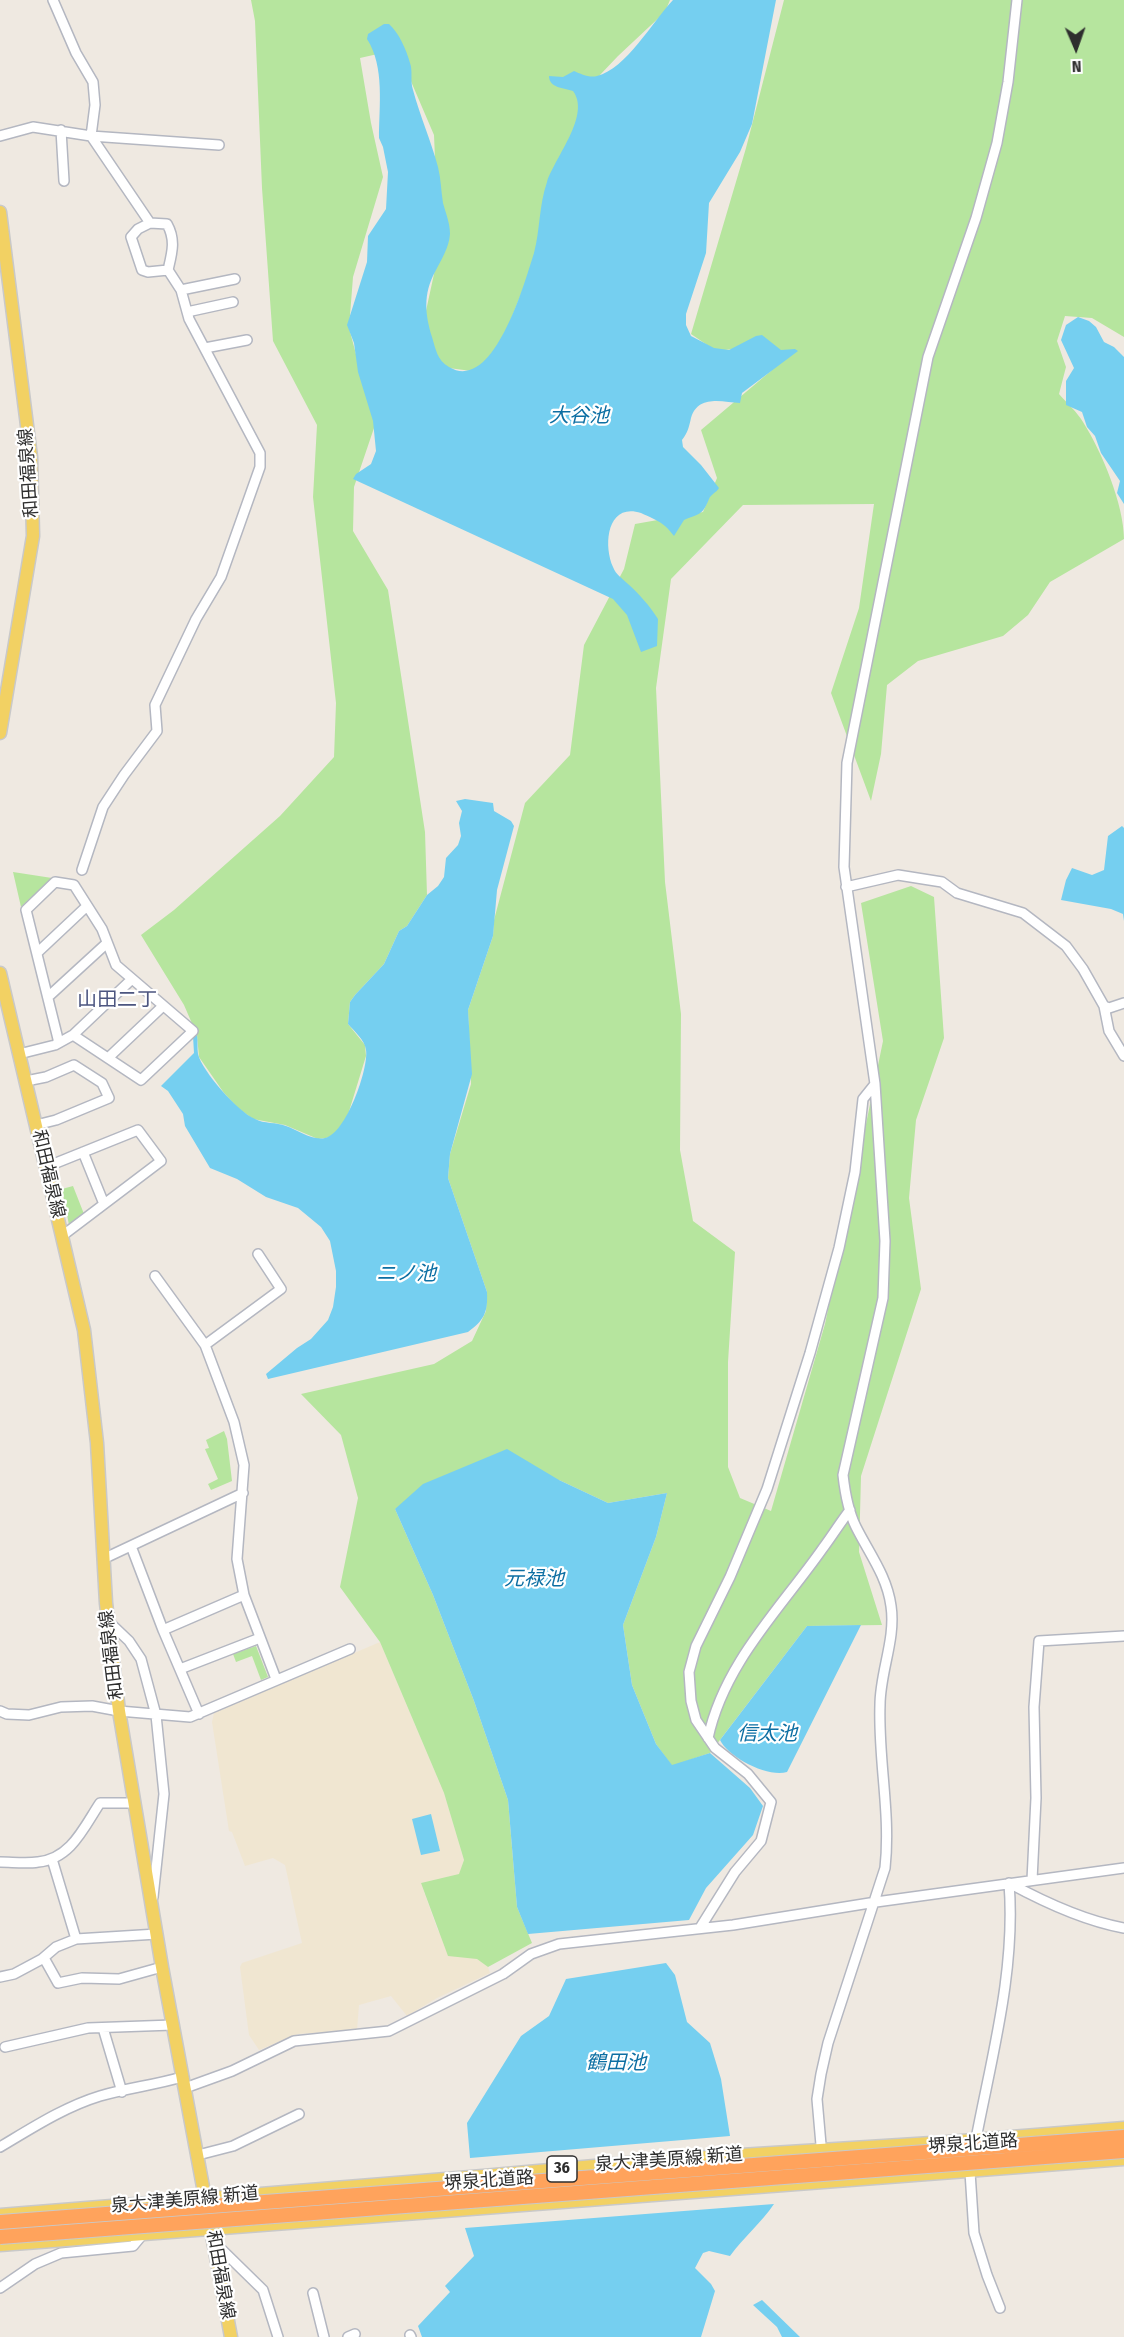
<!DOCTYPE html>
<meta charset="utf-8">
<style>
body{margin:0}
#map{position:relative;width:1124px;height:2337px;overflow:hidden;background:#efe9e1;font-family:"Fira Sans Condensed",sans-serif}
canvas{display:block}
.north{position:absolute;left:1046px;top:18px;width:60px;height:60px;-webkit-text-stroke:4px #fff;paint-order:stroke;rotate:178deg;font-size:16px;font-weight:700;line-height:24px;text-align:center;color:#2e2e2e}
.north::after{content:'';display:block;margin:auto;width:21px;height:27px;background:#2e2e2e;clip-path:polygon(50% 0,100% 100%,50% 72%,0 100%)}
</style>
<div id="map">
<canvas width="1124" height="2337"></canvas>
<div class="north">N</div>
</div>
<script>
const c = document.querySelector('canvas').getContext('2d');
c.lineJoin = 'round';
function fillPath(path, color) {
  c.fillStyle = color;
  c.fill(path, 'evenodd');
}
function strokePath(path, color, width, dash) {
  c.strokeStyle = color;
  c.lineWidth = width;
  c.lineCap = dash ? 'butt' : 'round';
  c.setLineDash(dash || []);
  c.stroke(path);
}
function drawText(font, color, halo, rows, align = 'center') {
  c.font = font + ' "Fira Sans Condensed","Noto Sans JP",sans-serif';
  c.lineWidth = 4.5;
  c.setLineDash([]);
  c.textBaseline = 'middle';
  c.strokeStyle = halo;
  c.fillStyle = color;
  for (const [text, x, y, turn = 0] of rows) {
    c.save();
    c.translate(x, y);
    c.rotate((+turn || 0) * Math.PI / 180);
    c.textAlign = isNaN(turn) ? turn : align;
    if (halo) c.strokeText(text, 0, 0);
    c.fillText(text, 0, 0);
    c.restore();
  }
}
fillPath(new Path2D(`
 M 380,1642 L 444,1793 L 464,1860 L 460,1874 L 421,1883 L 438,1931 L 477,1959 L 488,1967 L 490,1973 L 437,1998 L 407,2016 L 391,1996 L 359,2005 L 357,2030 L 298,2034 L 259,2050 L 249,2035 L 240,1967 L 242,1963 L 302,1943 L 285,1865 L 273,1858 L 245,1866 L 232,1832 L 229,1831 L 212,1722 L 214,1713 Z`), '#f0e6d1');
fillPath(new Path2D(`
 M 251,0 L 670,0 L 665,12 L 618,56 L 581,95 L 581,143 L 502,342 L 479,372 L 441,367 L 424,320 L 439,251 L 434,135 L 404,65 L 391,51 L 360,58 L 371,123 L 383,177 L 353,277 L 349,328 L 375,425 L 354,487 L 353,531 L 388,590 L 425,832 L 427,895 L 407,926 L 399,931 L 384,964 L 355,995 L 350,1002 L 348,1024 L 365,1045 L 366,1056 L 347,1118 L 334,1135 L 326,1138 L 318,1139 L 285,1125 L 253,1119 L 238,1108 L 224,1093 L 199,1057 L 197,1035 L 184,1005 L 141,935 L 174,910 L 280,816 L 334,757 L 336,703 L 313,497 L 317,425 L 273,341 L 262,188 L 255,21 Z
 M 784,0 L 1124,0 L 1124,337 L 1092,318 L 1065,316 L 1057,341 L 1066,367 L 1059,394 C 1067,403 1077,412 1083,422 C 1102,452 1124,505 1124,539 L 1050,582 L 1028,615 L 1003,636 L 918,661 L 887,685 L 881,754 L 871,801 L 831,693 L 859,608 L 874,504 L 743,505 L 671,579 L 656,688 L 665,882 L 681,1014 L 680,1150 L 693,1221 L 735,1252 L 728,1362 L 728,1467 L 740,1498 L 771,1511 L 825,1324 L 883,1041 L 861,903 L 911,886 L 934,897 L 944,1038 L 916,1120 L 909,1198 L 921,1289 L 861,1476 L 859,1552 L 882,1625 L 807,1626 L 710,1753 L 672,1766 L 656,1744 L 632,1685 L 623,1625 L 656,1537 L 667,1493 L 608,1503 L 559,1480 L 395,1509 L 433,1595 L 474,1701 L 508,1800 L 517,1907 L 532,1943 L 488,1967 L 477,1959 L 448,1956 L 421,1883 L 459,1874 L 464,1860 L 444,1793 L 380,1642 L 340,1587 L 358,1498 L 341,1435 L 301,1394 L 434,1364 L 472,1341 L 486,1311 L 487,1292 L 448,1178 L 450,1154 L 471,1084 L 468,1010 L 493,936 L 494,920 L 525,803 L 570,755 L 584,645 L 624,569 L 635,524 L 703,512 L 717,478 L 701,430 L 772,370 L 760,346 L 716,351 L 691,334 L 746,148 Z
 M 13,872 L 52,878 L 21,907 Z
 M 73,1186 L 84,1214 L 69,1225 L 62,1189 Z
 M 224,1431 L 227,1439 L 232,1481 L 211,1490 L 208,1484 L 218,1479 L 205,1449 L 209,1448 L 206,1440 Z
 M 256,1646 L 268,1677 L 261,1680 L 252,1656 L 236,1662 L 233,1654 Z`), '#b6e59e');
fillPath(new Path2D(`
 M 673,0 L 776,0 L 752,124 L 740,152 L 709,203 L 706,253 L 686,314 L 686,325 L 691,336 L 714,348 L 729,350 L 756,336 L 762,335 L 781,350 L 795,349 L 798,351 L 742,393 L 740,403 C 723,402 698,394 691,418 C 689,427 688,432 682,440 L 683,447 L 701,465 L 719,488 C 716,493 711,494 709,499 C 702,516 700,513 684,520 L 674,536 C 671,533 669,529 665,526 C 660,521 647,516 641,513 C 607,502 603,545 613,567 C 616,575 622,578 628,584 C 639,594 650,606 658,619 L 657,646 L 641,652 L 627,615 L 613,599 L 353,479 L 356,474 L 371,464 L 376,451 L 373,421 L 358,372 L 354,343 L 347,325 L 367,262 L 368,236 L 386,209 L 388,172 L 383,147 L 379,138 C 379,106 385,67 367,39 L 368,34 L 384,24 L 389,24 C 399,33 406,49 410,63 C 413,71 410,81 413,90 C 420,116 431,141 438,167 C 441,179 441,191 443,203 C 446,214 450,223 450,234 C 449,248 441,260 435,272 C 423,294 425,314 432,337 C 436,350 437,360 449,367 C 494,394 525,281 534,253 C 540,230 539,205 547,182 C 555,157 591,115 573,91 C 564,88 549,88 549,76 L 563,77 L 574,71 C 581,74 589,78 597,76 C 626,69 653,21 673,0 Z
 M 1078,317 L 1089,321 L 1096,327 L 1104,342 L 1114,347 L 1124,357 L 1124,504 L 1117,493 L 1120,481 L 1101,453 L 1095,436 L 1087,427 L 1082,412 L 1066,405 L 1066,381 L 1074,368 L 1061,340 L 1066,325 Z
 M 465,799 L 493,803 L 494,811 L 511,821 L 514,826 L 497,890 L 493,936 L 468,1010 L 472,1074 L 450,1154 L 448,1178 L 487,1292 C 488,1313 484,1320 468,1332 L 268,1379 L 266,1374 L 297,1348 L 311,1339 L 328,1320 L 333,1307 L 336,1287 L 336,1271 L 330,1241 L 321,1227 L 298,1208 L 266,1197 L 237,1179 L 210,1168 L 185,1126 L 183,1114 L 168,1091 L 161,1086 L 194,1053 L 193,1036 L 197,1035 C 198,1041 197,1048 198,1054 C 202,1071 238,1112 255,1119 C 264,1124 276,1122 286,1126 C 298,1130 312,1141 325,1138 C 346,1134 369,1068 366,1050 C 365,1040 354,1031 348,1024 L 350,1002 L 355,995 L 384,964 L 399,931 L 407,926 L 427,895 L 438,886 L 444,877 L 446,858 L 458,845 L 461,836 L 459,823 L 462,811 L 456,801 Z
 M 1122,826 L 1124,828 L 1124,921 L 1123,914 L 1111,909 L 1061,900 L 1066,880 L 1072,868 L 1092,875 L 1104,870 L 1108,836 Z
 M 507,1449 L 559,1480 L 608,1503 L 667,1493 L 656,1537 L 623,1625 L 632,1685 L 656,1744 L 672,1765 L 710,1753 L 750,1788 L 763,1806 L 753,1835 L 706,1888 L 689,1920 L 528,1934 L 517,1907 L 508,1800 L 474,1701 L 433,1595 L 395,1509 L 423,1484 Z
 M 861,1625 L 787,1772 C 768,1778 728,1757 720,1740 L 807,1626 Z
 M 431,1814 L 440,1851 L 421,1855 L 412,1819 Z
 M 666,1963 L 675,1975 L 687,2022 L 710,2043 L 721,2079 L 730,2136 L 470,2158 L 467,2123 L 521,2036 L 549,2016 L 566,1979 Z
 M 774,2204 C 761,2223 744,2237 730,2256 L 709,2251 L 703,2253 L 695,2268 L 711,2284 L 715,2291 L 701,2337 L 422,2337 L 418,2326 L 450,2292 L 445,2286 L 474,2256 L 465,2228 Z
 M 762,2300 L 800,2337 L 782,2337 L 777,2327 L 753,2305 Z`), '#75cff0');
const minor = new Path2D(`
 M 53,0 L 76,53 L 93,82 L 95,105 L 91,136 L 150,223 L 167,224 C 176,240 172,253 168,270 L 181,290 L 189,319 L 260,453 L 260,467 L 221,577 L 196,619 L 155,705 L 157,731 L 124,775 L 103,807 L 82,870
 M 61,130 L 64,181
 M 0,136 L 33,127 L 91,136 L 219,145
 M 150,223 L 138,229 L 131,237 L 142,270 L 148,272 L 168,270
 M 181,290 L 235,279
 M 187,312 L 233,302
 M 205,348 L 247,340
 M 846,887 L 898,875 L 942,882 L 957,893 L 1023,913 L 1066,946 L 1083,969 L 1104,1006 L 1109,1031 L 1124,1056
 M 37,953 L 87,906
 M 48,997 L 107,943
 M 1104,1006 L 1109,1008 L 1124,1003
 M 59,1043 L 26,910 L 55,882 L 74,885 L 102,929 L 116,965 L 193,1031 L 141,1080 L 73,1035
 M 19,1054 L 55,1045 L 73,1035 L 132,979
 M 108,1058 L 163,1006
 M 26,1081 L 46,1077 L 74,1065 L 102,1083 L 109,1098 L 56,1120 L 36,1125
 M 83,1152 L 104,1204
 M 46,1167 L 138,1130 L 161,1161 L 62,1236
 M 155,1276 L 205,1345 L 234,1422 L 244,1465 L 237,1559 L 244,1595 L 276,1679
 M 205,1345 L 281,1289 L 258,1254
 M 131,1546 L 163,1630 L 199,1714
 M 103,1559 L 243,1493
 M 108,1621 L 129,1641 L 141,1659 L 156,1715 L 164,1794 L 153,1897
 M 163,1630 L 244,1595
 M 180,1669 L 260,1638
 M 0,1711 L 7,1714 L 29,1715 L 61,1707 L 92,1706 L 119,1711 L 190,1717 L 350,1649
 M 708,1738 C 724,1663 781,1608 823,1548 C 832,1536 840,1523 850,1510
 M 52,1859 L 76,1939
 M 0,1862 C 12,1862 26,1864 38,1862 C 71,1859 84,1827 100,1803 L 134,1803
 M 1032,1880 L 1036,1798 L 1034,1707 L 1039,1641 L 1124,1636
 M 1009,1883 C 1044,1902 1085,1921 1124,1928
 M 700,1928 L 735,1872 L 761,1841 L 771,1802 L 748,1774 L 715,1748 L 696,1720 L 691,1701 L 689,1672 L 696,1646 L 730,1577 L 767,1489 L 810,1353 L 839,1248 L 855,1172 L 863,1099 L 875,1084
 M 44,1958 L 58,1983 L 82,1978 L 119,1979 L 162,1967
 M 0,1977 L 14,1974 L 42,1959 L 56,1947 L 76,1939 L 157,1934
 M 103,2028 L 122,2092
 M 5,2047 L 88,2028 L 173,2025
 M 185,2088 L 232,2071 L 294,2041 L 389,2031 L 503,1974 L 531,1954 L 559,1944 L 733,1925 L 876,1902 L 1124,1868
 M 976,2139 C 992,2055 1016,1969 1009,1883
 M 0,2147 C 32,2128 64,2107 100,2096 C 127,2088 155,2085 182,2077
 M 198,2155 L 233,2146 L 299,2114
 M 970,2172 L 974,2233 L 987,2275 L 1000,2308
 M 824,2179 L 817,2099 L 821,2074 L 828,2043 L 885,1868 C 891,1813 878,1760 880,1705 C 880,1672 896,1639 891,1606 C 887,1576 869,1553 856,1527 C 848,1511 845,1493 843,1475 L 883,1298 L 885,1241 L 875,1084 L 844,867 L 847,763 L 928,357 L 976,218 L 997,143 L 1008,82 L 1017,0
 M 214,2242 L 263,2290 L 278,2337
 M 0,2288 L 35,2264 L 61,2253 L 133,2246 L 143,2234
 M 313,2293 L 324,2337
 M 410,2335 L 411,2337
 M 348,2337 L 355,2334`);
const major = new Path2D(`
 M 0,212 L 31,457 L 33,536 L 0,733
 M 0,973 L 84,1330 L 97,1443 L 106,1603 L 119,1711 L 162,1967 L 231,2337
 M 0,2215 L 483,2176 L 661,2160 L 948,2142 L 1124,2128
 M 0,2245 L 1124,2159`);
strokePath(minor, '#b4b7c1', 12);
strokePath(major, '#c9c9c9', 15);
strokePath(minor, '#fff', 9);
strokePath(major, '#f2d163', 12);
const highwayBridge = new Path2D(`
 M 0,2222 L 1124,2137
 M 0,2237 L 1124,2151`);
strokePath(highwayBridge, '#c9c9c9', 16, []);
strokePath(highwayBridge, '#ffa35c', 14);
for (const [x, y, w] of [
 [562,2169,30]
]) {
  const box = new Path2D();
  box.roundRect(x - w / 2, y - 13, w, 26, 4.5);
  c.fillStyle = '#fff';
  c.fill(box);
  strokePath(box, '#2e2e2e', 1.5);
}
drawText('bold 16px', '#2e2e2e', null, [
 ["36",562,2169]
]);
drawText('18px', '#2e2e2e', '#fff', [
 ["和田福泉線",29,473,-94],
 ["和田福泉線",48,1174,77],
 ["和田福泉線",112,1655,-97],
 ["堺泉北道路",973,2144,-4],
 ["泉大津美原線 新道",669,2160,-4],
 ["堺泉北道路",489,2181,-4],
 ["泉大津美原線 新道",185,2200,-5],
 ["和田福泉線",220,2275,80]
]);
drawText('italic 20px', '#0d6fa3', '#fff', [
 ["大谷池",579,416],
 ["ニノ池",406,1274],
 ["元禄池",534,1579],
 ["信太池",767,1734],
 ["鶴田池",616,2063]
]);
drawText('20px', '#4d5680', '#fff', [
 ["山田二丁",117,1000]
]);
</script>
